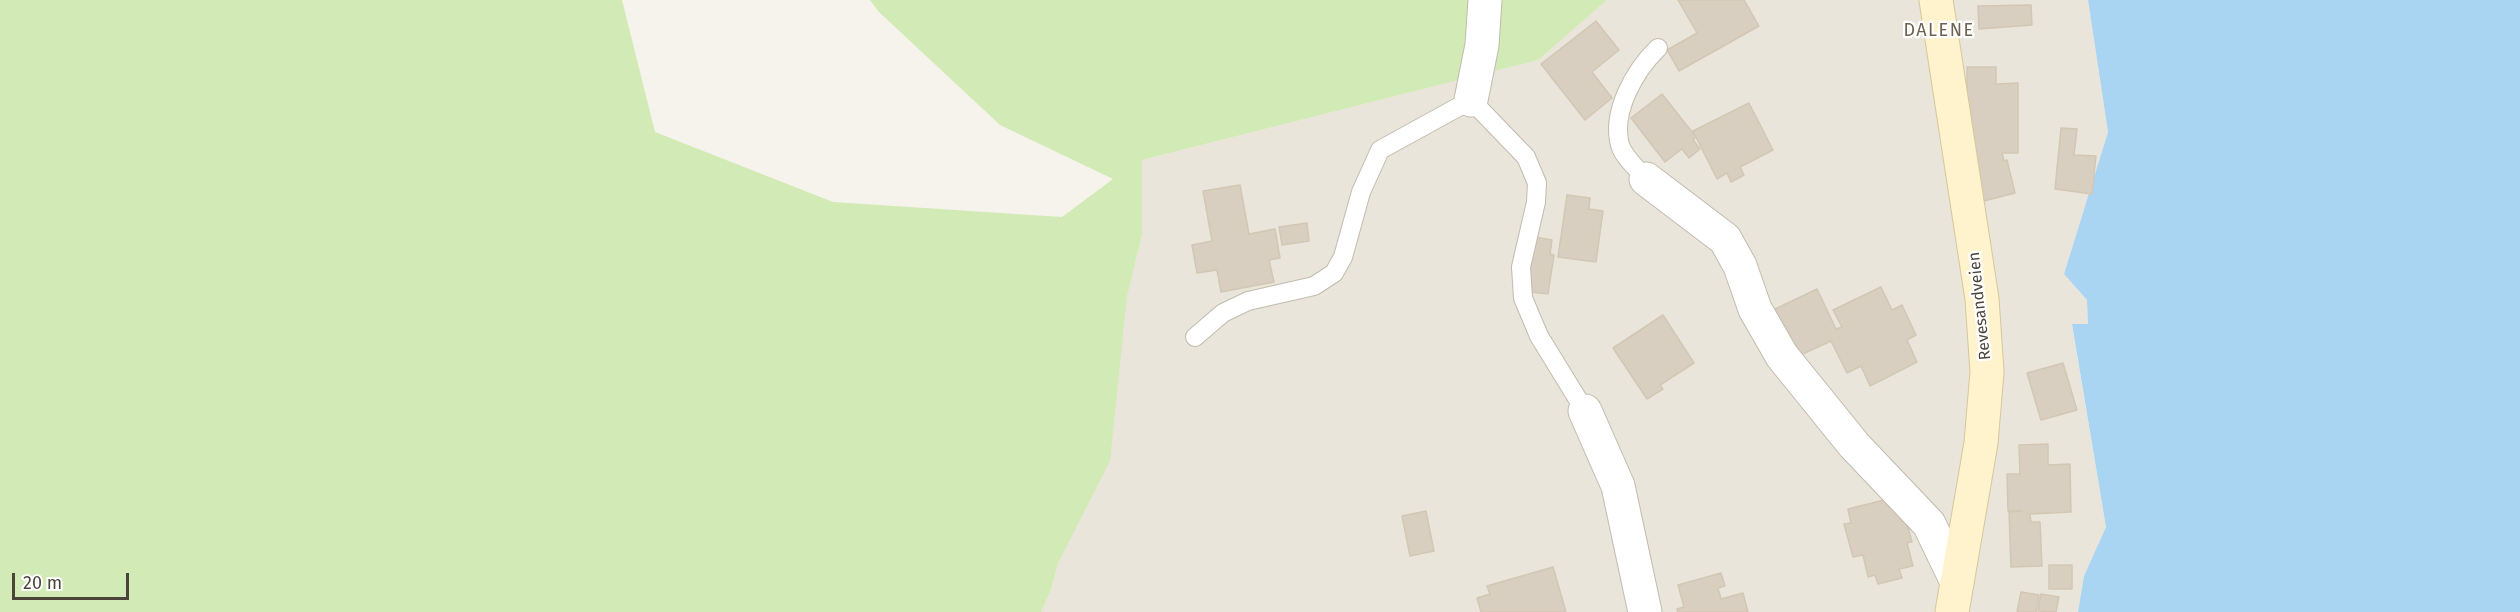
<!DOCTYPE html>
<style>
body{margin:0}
#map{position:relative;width:2520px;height:612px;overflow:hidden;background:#f6f3ec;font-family:"Fira Sans",sans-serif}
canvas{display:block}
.scale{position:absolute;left:12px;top:573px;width:117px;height:27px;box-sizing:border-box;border:3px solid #4b4439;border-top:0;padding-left:8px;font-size:18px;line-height:21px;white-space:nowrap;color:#4b4439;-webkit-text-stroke:4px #fff;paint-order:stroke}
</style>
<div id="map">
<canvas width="2520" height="612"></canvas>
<div class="scale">20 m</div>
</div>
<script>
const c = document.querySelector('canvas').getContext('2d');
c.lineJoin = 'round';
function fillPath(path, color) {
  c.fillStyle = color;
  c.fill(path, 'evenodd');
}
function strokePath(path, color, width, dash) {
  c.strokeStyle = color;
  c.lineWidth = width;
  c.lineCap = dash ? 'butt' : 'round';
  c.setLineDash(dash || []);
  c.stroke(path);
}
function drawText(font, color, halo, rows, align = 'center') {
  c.font = font + ' "Fira Sans",sans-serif';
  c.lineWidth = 4.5;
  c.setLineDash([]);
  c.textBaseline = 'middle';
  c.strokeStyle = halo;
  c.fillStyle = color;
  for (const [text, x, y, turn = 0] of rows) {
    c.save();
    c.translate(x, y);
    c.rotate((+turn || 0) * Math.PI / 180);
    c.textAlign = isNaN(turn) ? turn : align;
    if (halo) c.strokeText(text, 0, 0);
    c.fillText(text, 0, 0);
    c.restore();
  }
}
fillPath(new Path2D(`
 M 1607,0 L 2088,0 L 2108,132 L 2064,274 L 2087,300 L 2088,324 L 2072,325 L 2106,527 L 2084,576 L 2078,612 L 1041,612 L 1051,590 L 1142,235 L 1142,160 L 1537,60 Z`), '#eae5da');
fillPath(new Path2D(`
 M 0,0 L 622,0 L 655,132 L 833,202 L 1062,217 L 1113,179 L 1000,125 L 879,12 L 870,0 L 1607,0 L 1538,60 L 1142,160 L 1142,235 L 1127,296 L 1110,461 L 1058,563 L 1051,590 L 1041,612 L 0,612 Z`), '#d2eab5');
fillPath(new Path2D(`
 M 2088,0 L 2520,0 L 2520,612 L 2078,612 L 2084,576 L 2106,527 L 2072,324 L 2088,324 L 2087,300 L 2064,274 L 2108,132 Z`), '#a9d4f2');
const building = new Path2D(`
 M 1678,0 L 1744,0 L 1759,26 L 1679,71 L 1667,50 L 1697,33 Z
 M 2031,5 L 2032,25 L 1979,29 L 1978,6 Z
 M 1596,21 L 1619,50 L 1592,72 L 1612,98 L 1585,120 L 1541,64 Z
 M 1967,67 L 1996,67 L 1996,84 L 2018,83 L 2018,153 L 2002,153 L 2004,161 L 2007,160 L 2015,193 L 1980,202 L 1967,153 Z
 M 1662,94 L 1696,137 L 1693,140 L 1700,149 L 1689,158 L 1682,149 L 1665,162 L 1631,118 Z
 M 1749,103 L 1773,150 L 1740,167 L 1744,175 L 1731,182 L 1727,173 L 1717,179 L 1693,131 Z
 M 2061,128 L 2077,129 L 2074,155 L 2096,156 L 2092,194 L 2055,189 Z
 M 1240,185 L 1249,234 L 1275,229 L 1280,258 L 1269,260 L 1274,282 L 1221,292 L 1217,270 L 1197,273 L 1192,245 L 1212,241 L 1203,191 Z
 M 1567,195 L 1590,198 L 1589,209 L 1603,211 L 1596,262 L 1558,257 Z
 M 1307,223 L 1309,241 L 1282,245 L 1279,227 Z
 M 1535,237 L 1552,240 L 1550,254 L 1554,255 L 1548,294 L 1531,292 L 1532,284 L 1528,283 Z
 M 1881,287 L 1892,310 L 1902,305 L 1916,335 L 1907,340 L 1917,362 L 1870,386 L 1861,366 L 1847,373 L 1831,341 L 1794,358 L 1771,311 L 1817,289 L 1836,329 L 1842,327 L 1833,310 Z
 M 1663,315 L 1694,363 L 1660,385 L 1663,389 L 1647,399 L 1613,348 Z
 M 2063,363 L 2077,410 L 2041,420 L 2027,373 Z
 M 2048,444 L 2048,465 L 2070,464 L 2071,512 L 2030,514 L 2031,522 L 2040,522 L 2042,566 L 2011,567 L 2009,512 L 2022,511 L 2008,511 L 2007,474 L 2020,474 L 2019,445 Z
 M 1896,497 L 1902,521 L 1906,520 L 1912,542 L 1907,543 L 1913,566 L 1899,569 L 1902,578 L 1878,584 L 1875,575 L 1868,577 L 1863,555 L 1853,557 L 1844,524 L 1851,523 L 1848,509 Z
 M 1426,511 L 1434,551 L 1410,556 L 1402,516 Z
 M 2049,565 L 2072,565 L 2072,589 L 2049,589 Z
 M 1553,567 L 1566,612 L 1481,612 L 1477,598 L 1490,594 L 1487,586 Z
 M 1721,573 L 1725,586 L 1718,588 L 1721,599 L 1743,593 L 1748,612 L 1678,612 L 1677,609 L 1684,607 L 1678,585 Z
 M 2021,592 L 2039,595 L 2036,612 L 2017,612 Z
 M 2041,594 L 2059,597 L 2056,612 L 2038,611 Z`);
fillPath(building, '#d8cfc1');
strokePath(building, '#d3c7b4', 1.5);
const service = new Path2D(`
 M 1646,179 C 1638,169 1624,158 1620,145 C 1611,112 1635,70 1658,48
 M 1195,337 L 1223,313 L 1248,301 L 1314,286 L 1334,273 L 1343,257 L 1361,192 L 1380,150 L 1471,100 L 1526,157 L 1537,183 L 1536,202 L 1521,267 L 1523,298 L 1539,336 L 1585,411`);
const minor = new Path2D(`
 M 1471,100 L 1482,45 L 1485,0
 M 1646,179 L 1725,239 L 1740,266 L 1755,309 L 1782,356 L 1854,445 L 1929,524 L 1957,582
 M 1585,411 L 1618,486 L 1645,612`);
const secondary = new Path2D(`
 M 1936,0 L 1982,299 L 1987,372 L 1981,443 L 1952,612`);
strokePath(service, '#c2bbae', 20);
strokePath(minor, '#c2bbae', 35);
strokePath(secondary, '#d6c79b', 35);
strokePath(service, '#fff', 18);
strokePath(minor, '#fff', 33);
strokePath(secondary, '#fff3cd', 33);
drawText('16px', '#4b4439', '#fff', [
 ["Revesandveien",1980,306,-96]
]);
c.letterSpacing = '1.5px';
drawText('18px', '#6e6250', '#fff', [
 ["DALENE",1939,31]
]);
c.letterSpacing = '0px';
</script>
